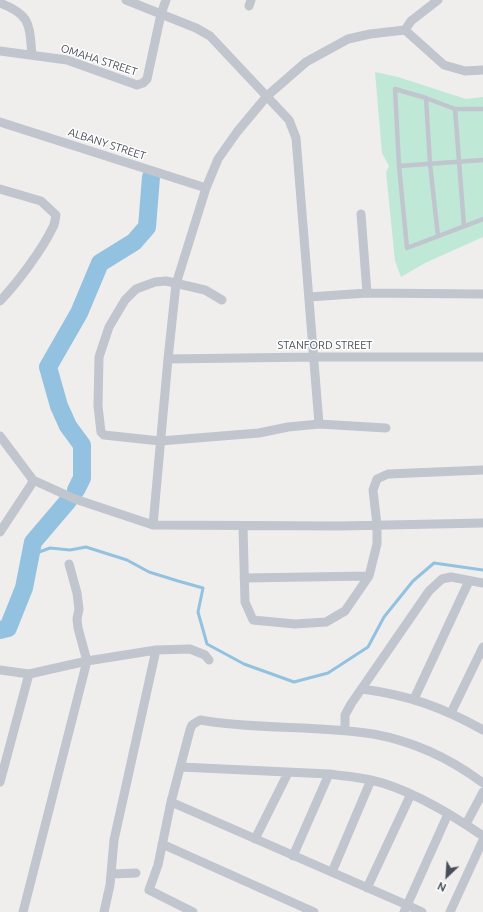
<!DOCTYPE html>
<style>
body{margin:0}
#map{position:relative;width:483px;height:912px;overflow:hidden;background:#efeeed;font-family:Ubuntu,sans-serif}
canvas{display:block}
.north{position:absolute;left:427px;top:856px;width:40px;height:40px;-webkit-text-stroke:3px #fff;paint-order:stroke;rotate:205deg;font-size:11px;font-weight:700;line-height:16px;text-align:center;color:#484d58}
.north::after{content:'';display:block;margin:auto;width:14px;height:18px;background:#484d58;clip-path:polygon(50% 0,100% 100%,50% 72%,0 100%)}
</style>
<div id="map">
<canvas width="483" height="912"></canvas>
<div class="north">N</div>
</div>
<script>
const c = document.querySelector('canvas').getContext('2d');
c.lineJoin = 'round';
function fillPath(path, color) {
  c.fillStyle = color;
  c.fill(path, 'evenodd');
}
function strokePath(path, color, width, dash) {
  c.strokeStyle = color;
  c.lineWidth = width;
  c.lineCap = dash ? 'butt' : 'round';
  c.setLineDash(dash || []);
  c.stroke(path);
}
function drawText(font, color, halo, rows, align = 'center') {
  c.font = font + ' Ubuntu,sans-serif';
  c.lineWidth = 3;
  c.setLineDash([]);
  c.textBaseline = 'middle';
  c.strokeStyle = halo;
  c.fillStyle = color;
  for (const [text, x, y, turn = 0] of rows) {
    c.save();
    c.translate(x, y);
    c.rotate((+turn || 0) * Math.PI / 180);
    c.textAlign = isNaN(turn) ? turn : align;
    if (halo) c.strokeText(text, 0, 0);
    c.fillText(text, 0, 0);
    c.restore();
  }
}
fillPath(new Path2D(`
 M 375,72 L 398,77 L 466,99 L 483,97 L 483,237 L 425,263 L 401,277 L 395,261 L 386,172 L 389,166 L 382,153 Z`), '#c0e8d7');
strokePath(new Path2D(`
 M 31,555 L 50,548 L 70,550 L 86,547 L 127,560 L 149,572 L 178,581 L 203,588 L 198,612 L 207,644 L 244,664 L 294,682 L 328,673 L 368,647 L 384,617 L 413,581 L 434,563 L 483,570`), '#93c2e0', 3);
strokePath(new Path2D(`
 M 76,490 L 82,478 L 82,445 L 68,426 L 59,406 L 48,367 L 79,313 L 100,263 L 134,242 L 147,227 L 151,177
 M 0,630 L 8,628 L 24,588 L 33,542 L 68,501`), '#93c2e0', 18);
strokePath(new Path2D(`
 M 426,98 L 430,164 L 438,236
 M 455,109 L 464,226
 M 483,109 L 455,109 L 426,98 L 395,89 L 399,166 L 407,248 L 483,219
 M 399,166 L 483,160`), '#c0c5ce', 4.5);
strokePath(new Path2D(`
 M 126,0 L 196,28 L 210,36 L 289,120 L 296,138 L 319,424
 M 0,3 C 31,15 29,24 32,54
 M 249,6 L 251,0
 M 405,30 L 444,65 L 465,71 L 483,70
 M 0,51 L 67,60 L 137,85 L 143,83 L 147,79 L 161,14 L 166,0
 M 0,122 L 206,188
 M 0,189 L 41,201 L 56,215 C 55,219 55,224 53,227 C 42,250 18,282 0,301
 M 361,214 L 367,293
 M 309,297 L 367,293 L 483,294
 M 222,300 L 205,290 L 166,281 L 155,282 L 136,289 L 125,300 L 109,327 L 99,357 L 98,406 L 101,432 L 104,435 L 160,441 L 259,433 L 288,427 L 319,424 L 386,428
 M 168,359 L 314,357 L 483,357
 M 0,436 L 33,480 L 31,485 L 0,532
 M 33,480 L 75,499 L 153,525 L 340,526 L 483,523
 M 153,525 L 168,359 L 176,284 L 206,188 L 218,159 L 237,132 L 267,96 L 306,62 L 348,39 L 370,34 L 405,30 L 411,21 L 438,0
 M 243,527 L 245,602 L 253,620 L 295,624 L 326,622 L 345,611 L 369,576 L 377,544 L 377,525 L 373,490 L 377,479 L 388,474 L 483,470
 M 244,578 L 369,576
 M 0,670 L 29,674 L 87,661 L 156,650 L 190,649 L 205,655 L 209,660
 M 362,689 C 408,695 442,707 483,730
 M 414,699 L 469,581
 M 451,713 L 483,647
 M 345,730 L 345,715 L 351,704 L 429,591 L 442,579 L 451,577 L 483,583
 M 181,767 L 329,774 L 293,856
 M 329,774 C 343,776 357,777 371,780 C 410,789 451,814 483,836
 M 0,782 L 29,674
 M 171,802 L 407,905 L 422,912
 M 466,824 L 483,792
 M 255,839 L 288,773
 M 162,844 L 314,912
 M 332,872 L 371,780
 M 112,874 L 136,873
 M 367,888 L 411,794
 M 23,912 L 87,661 L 78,628 L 77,619 L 79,609 L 77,593 L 69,564
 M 104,912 L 110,885 L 114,840 L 156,650
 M 193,912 L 149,890 L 158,865 L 171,802 L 190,730 L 192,725 L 200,720 C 257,730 316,725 373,734 C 412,741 451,759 483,783
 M 404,912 L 448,814
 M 450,912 L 483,840`), '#c0c5ce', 9);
drawText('11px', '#484d58', '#fff', [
 ["OMAHA STREET",99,60,18],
 ["ALBANY STREET",107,144,18],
 ["STANFORD STREET",325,345]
]);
</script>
